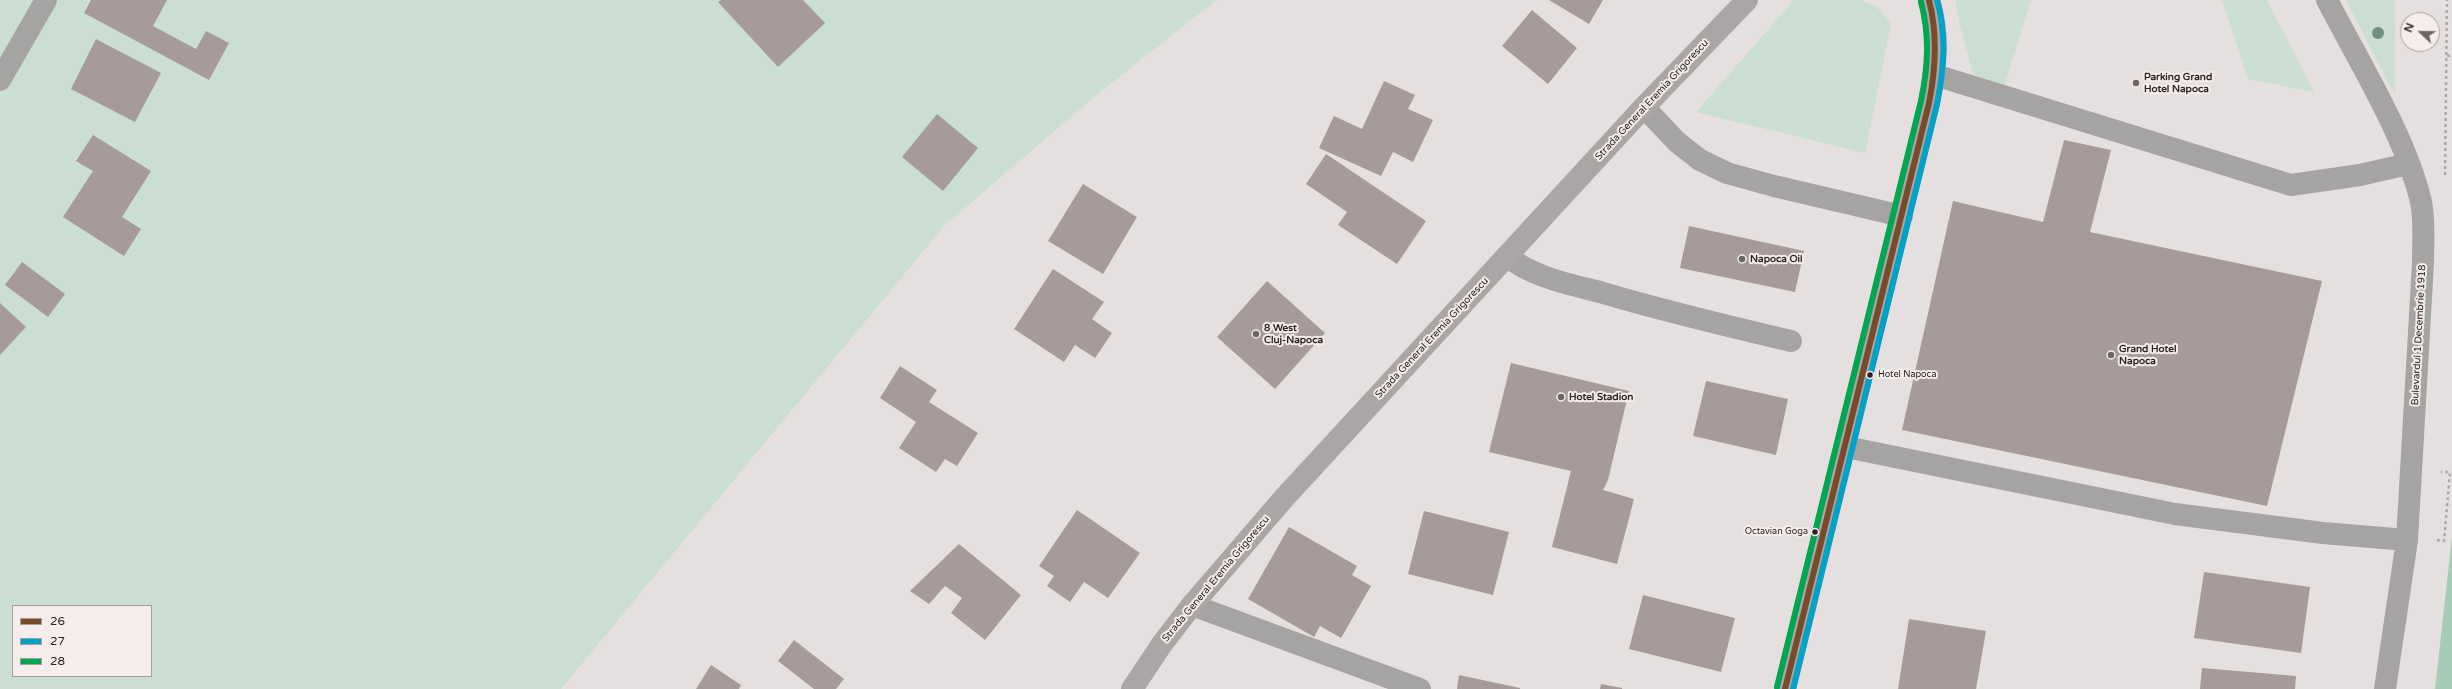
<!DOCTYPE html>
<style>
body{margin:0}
#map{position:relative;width:2452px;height:689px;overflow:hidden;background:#e5e0df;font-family:"Varela Round",sans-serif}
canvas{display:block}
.legend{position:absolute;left:12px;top:605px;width:140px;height:72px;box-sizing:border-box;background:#f6edea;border:1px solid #a49d9b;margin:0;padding:5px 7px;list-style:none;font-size:12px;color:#282524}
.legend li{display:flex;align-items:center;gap:8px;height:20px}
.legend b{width:20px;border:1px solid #a49d9b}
.north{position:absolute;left:2400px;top:12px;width:40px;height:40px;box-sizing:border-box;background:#f6edea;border:1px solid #a49d9b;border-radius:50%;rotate:292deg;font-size:11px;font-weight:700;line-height:16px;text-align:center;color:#282524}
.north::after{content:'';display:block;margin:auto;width:14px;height:18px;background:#6a6665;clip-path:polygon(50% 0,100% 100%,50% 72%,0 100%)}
</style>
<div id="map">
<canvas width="2452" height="689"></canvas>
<ul class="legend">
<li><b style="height:5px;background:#7a4b2a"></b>26</li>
<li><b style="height:5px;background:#02a2c6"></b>27</li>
<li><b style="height:5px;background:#00a651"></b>28</li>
</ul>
<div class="north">N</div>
</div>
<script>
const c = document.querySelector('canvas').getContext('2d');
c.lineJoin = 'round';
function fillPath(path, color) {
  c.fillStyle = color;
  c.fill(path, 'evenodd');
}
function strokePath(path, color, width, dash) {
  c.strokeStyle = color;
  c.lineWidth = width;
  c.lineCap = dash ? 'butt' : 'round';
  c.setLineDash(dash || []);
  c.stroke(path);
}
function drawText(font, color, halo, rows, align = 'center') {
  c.font = font + ' "Varela Round",sans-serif';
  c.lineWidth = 4;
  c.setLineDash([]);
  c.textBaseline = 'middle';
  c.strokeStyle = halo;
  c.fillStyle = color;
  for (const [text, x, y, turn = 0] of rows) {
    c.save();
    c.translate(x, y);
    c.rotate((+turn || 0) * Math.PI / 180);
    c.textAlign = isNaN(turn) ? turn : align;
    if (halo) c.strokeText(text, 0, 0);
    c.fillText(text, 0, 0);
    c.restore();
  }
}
fillPath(new Path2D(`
 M 0,0 L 1220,0 L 1215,1 L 1093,98 L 945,225 L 561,689 L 0,689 ZM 13,606 L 151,606 L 151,676 L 13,676 Z
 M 1794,0 L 1860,0 L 1876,6 L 1891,23 L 1865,153 L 1696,112 Z
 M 1955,0 L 2031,0 L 2004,87 L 1987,81 L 1973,74 L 1960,25 Z
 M 2222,0 L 2267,0 L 2314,92 L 2248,79 Z
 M 2346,0 L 2395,0 L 2395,95 Z`), '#caded1');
fillPath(new Path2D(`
 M 2452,537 L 2452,689 L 2435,689 Z`), '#a7cab6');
fillPath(new Path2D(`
 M 91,0 L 167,0 L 153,26 L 196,49 L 206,31 L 229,43 L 209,80 L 84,13 Z
 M 721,0 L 803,0 L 825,23 L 778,67 L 718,2 Z
 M 1549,0 L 1603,0 L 1589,24 Z
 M 1532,10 L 1577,48 L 1548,84 L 1502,46 Z
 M 96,39 L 161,73 L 135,122 L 71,89 Z
 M 1384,81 L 1415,95 L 1408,109 L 1433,120 L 1413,162 L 1393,152 L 1381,176 L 1319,148 L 1334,116 L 1362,129 Z
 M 937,114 L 978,148 L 943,191 L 902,157 Z
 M 93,135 L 151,171 L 122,217 L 141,229 L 124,256 L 63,217 L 93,171 L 76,161 Z
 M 2064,140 L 2111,150 L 2090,232 L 2322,281 L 2267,506 L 1902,430 L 1953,201 L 2043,222 Z
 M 1326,154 L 1426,221 L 1397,264 L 1338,225 L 1347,212 L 1306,184 Z
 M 1083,184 L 1137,217 L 1103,274 L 1048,241 Z
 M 1689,226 L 1804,251 L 1795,292 L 1680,268 Z
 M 22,262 L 65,294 L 48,317 L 5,285 Z
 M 1053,269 L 1104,302 L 1092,319 L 1112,333 L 1095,358 L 1075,345 L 1064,362 L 1014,329 Z
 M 1267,281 L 1325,333 L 1275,389 L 1217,337 Z
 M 0,303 L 26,327 L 0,355 Z
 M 1511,363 L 1629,391 L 1608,480 L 1603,490 L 1634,499 L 1617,564 L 1552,547 L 1571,471 L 1489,452 Z
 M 900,366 L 937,390 L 929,402 L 978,433 L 957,466 L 945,459 L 936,472 L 899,448 L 916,422 L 880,398 Z
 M 1706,381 L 1788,399 L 1776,455 L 1693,436 Z
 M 1077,510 L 1140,553 L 1108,598 L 1084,582 L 1070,602 L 1047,586 L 1054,576 L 1039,566 Z
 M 1424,511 L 1509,532 L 1493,595 L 1408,574 Z
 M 1289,527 L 1357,566 L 1352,575 L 1371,586 L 1341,638 L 1320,626 L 1314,637 L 1248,599 Z
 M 959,544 L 1021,595 L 985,640 L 951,613 L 962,598 L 945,586 L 929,604 L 910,591 Z
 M 2204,572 L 2310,587 L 2301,653 L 2194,638 Z
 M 1643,595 L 1735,618 L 1721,672 L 1629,649 Z
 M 1909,619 L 1986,631 L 1976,689 L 1898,689 Z
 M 794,640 L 844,679 L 836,689 L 814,689 L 778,661 Z
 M 711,665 L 741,685 L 739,689 L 696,689 Z
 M 2202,668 L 2296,676 L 2295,689 L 2200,689 Z
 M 1459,675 L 1520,688 L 1520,689 L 1457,689 Z
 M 1601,684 L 1622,688 L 1622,689 L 1600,689 Z`), '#a69b98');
strokePath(new Path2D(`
 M 2447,56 L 2452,55
 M 2445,175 L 2447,0
 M 2437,540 L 2444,541 L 2450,472 L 2441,472`), '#ada9a9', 2.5, [3, 3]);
strokePath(new Path2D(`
 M 2327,0 C 2358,60 2406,137 2421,202 C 2425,221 2423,243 2423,263 L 2407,540 L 2385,689
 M 1935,75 L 2291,185 L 2360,175 L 2408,164
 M 0,80 L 46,0
 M 1644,107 L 1677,142 L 1700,160 L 1727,173 L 1774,186 L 1902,216
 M 1507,256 C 1532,277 1569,284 1600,292 C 1663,311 1727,326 1791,341
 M 1846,447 L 2175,514 L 2323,533 L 2407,540
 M 1192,605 L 1420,689`), '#a5a4a3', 22);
strokePath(new Path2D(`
 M 1132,689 L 1162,644 L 1192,605 L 1285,497 L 1644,107 L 1747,0
 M 1785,689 L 1929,103 C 1936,68 1940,35 1929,0`), '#aaa6a5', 22);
strokePath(new Path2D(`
 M 1785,689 L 1929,103 C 1936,68 1938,35 1929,0`), '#7a4b2a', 6);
strokePath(new Path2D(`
 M 1793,689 L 1937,104 C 1944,69 1947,35 1937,0`), '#02a2c6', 6);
strokePath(new Path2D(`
 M 1777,687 L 1921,101 C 1928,67 1930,36 1921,2`), '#00a651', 6);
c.fillStyle = '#709182';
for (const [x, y] of [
 [2378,33]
]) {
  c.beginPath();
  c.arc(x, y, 6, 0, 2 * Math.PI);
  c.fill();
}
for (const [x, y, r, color] of [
 [2136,83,4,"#6a6665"],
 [1742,259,4,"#6a6665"],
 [1256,334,4,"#6a6665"],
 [2111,355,4,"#6a6665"],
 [1870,375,3.5,"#282524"],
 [1561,397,4,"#6a6665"],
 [1815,532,3.5,"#282524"]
]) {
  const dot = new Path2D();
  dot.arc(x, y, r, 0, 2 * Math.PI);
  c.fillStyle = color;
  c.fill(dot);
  strokePath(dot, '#f6edea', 1.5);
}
drawText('9px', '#282524', '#f6edea', [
 ["Hotel Napoca",1878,375],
 ["Octavian Goga",1808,532,"right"]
], 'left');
drawText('bold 10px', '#282524', '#f6edea', [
 ["Parking Grand",2144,77],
 ["Hotel Napoca",2144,89],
 ["Napoca Oil",1750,259],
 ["8 West",1264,328],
 ["Cluj-Napoca",1264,340],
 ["Grand Hotel",2119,349],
 ["Napoca",2119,361],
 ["Hotel Stadion",1569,397]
], 'left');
drawText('10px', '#282524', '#f6edea', [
 ["Strada General Eremia Grigorescu",1652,100,-47],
 ["Bulevardul 1 Decembrie 1918",2419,335,-87],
 ["Strada General Eremia Grigorescu",1432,338,-47],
 ["Strada General Eremia Grigorescu",1216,579,-50]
]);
</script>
